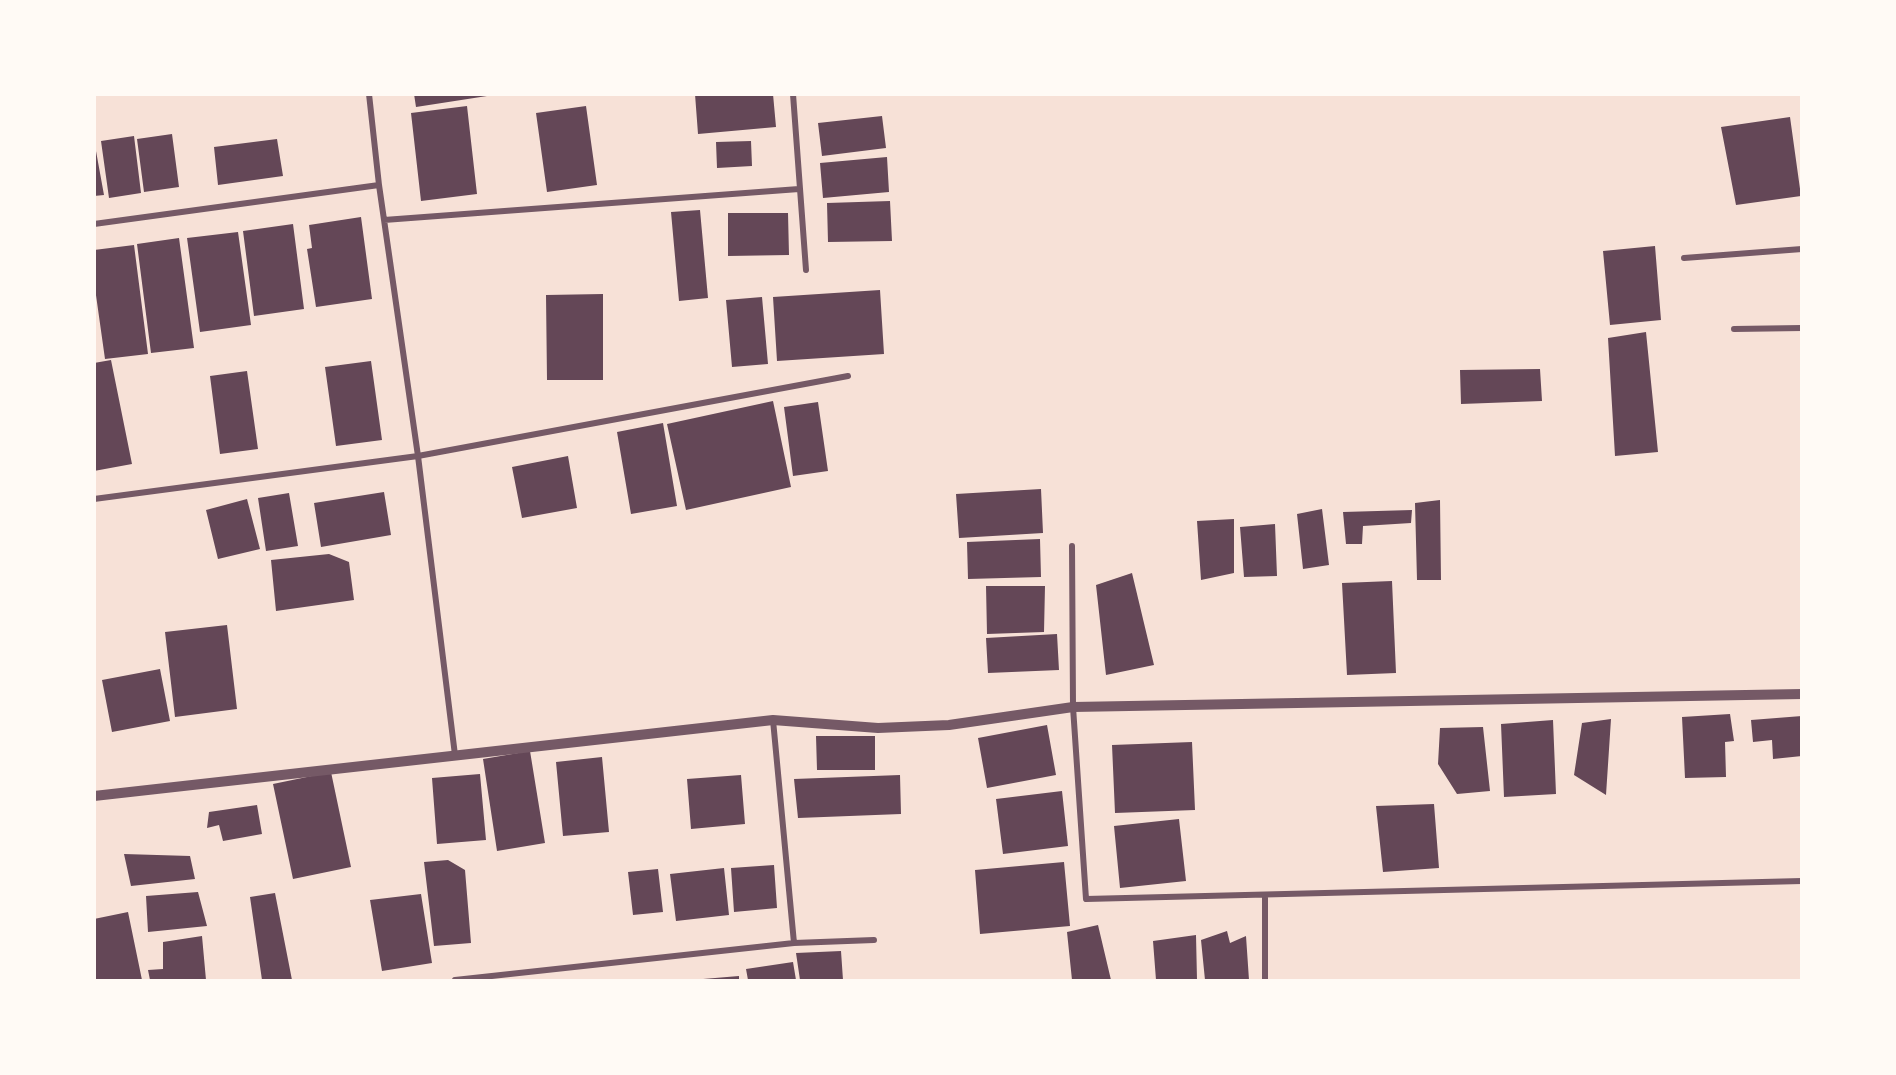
<!DOCTYPE html>
<style>
body{margin:0}
#map{position:relative;width:1896px;height:1075px;overflow:hidden;background:#f7e1d7;font-family:Jost,sans-serif}
canvas{display:block}
.frame{position:absolute;inset:0;border:96px solid #fffaf5;pointer-events:none}
</style>
<div id="map">
<canvas width="1896" height="1075"></canvas>
<div class="frame"></div>
</div>
<script>
const c = document.querySelector('canvas').getContext('2d');
c.lineJoin = 'round';
function fillPath(path, color) {
  c.fillStyle = color;
  c.fill(path, 'evenodd');
}
function strokePath(path, color, width, dash) {
  c.strokeStyle = color;
  c.lineWidth = width;
  c.lineCap = dash ? 'butt' : 'round';
  c.setLineDash(dash || []);
  c.stroke(path);
}
fillPath(new Path2D(`
 M 414,94 L 487,94 L 487,96 L 416,107 Z
 M 695,94 L 773,94 L 776,127 L 698,134 Z
 M 467,106 L 477,194 L 421,201 L 411,113 Z
 M 586,106 L 597,185 L 547,192 L 536,113 Z
 M 882,116 L 886,148 L 822,156 L 818,123 Z
 M 1790,117 L 1801,196 L 1736,205 L 1721,127 Z
 M 172,134 L 179,187 L 144,192 L 137,139 Z
 M 134,136 L 141,193 L 109,198 L 101,141 Z
 M 277,139 L 283,176 L 218,185 L 214,147 Z
 M 94,140 L 104,195 L 94,196 Z
 M 751,141 L 752,166 L 717,168 L 716,142 Z
 M 887,157 L 889,192 L 823,198 L 820,163 Z
 M 890,201 L 892,241 L 828,242 L 827,203 Z
 M 700,210 L 708,298 L 679,301 L 671,212 Z
 M 728,213 L 788,213 L 789,255 L 728,256 Z
 M 361,217 L 372,299 L 316,307 L 307,249 L 312,248 L 309,225 Z
 M 293,224 L 304,309 L 254,316 L 243,231 Z
 M 238,232 L 251,325 L 200,332 L 187,238 Z
 M 179,238 L 194,348 L 151,353 L 137,244 Z
 M 134,245 L 148,354 L 105,359 L 94,281 L 94,250 Z
 M 1655,246 L 1661,320 L 1610,325 L 1603,251 Z
 M 880,290 L 884,354 L 777,361 L 773,297 Z
 M 603,294 L 603,380 L 547,380 L 546,295 Z
 M 762,297 L 768,364 L 732,367 L 726,300 Z
 M 1646,332 L 1658,452 L 1615,456 L 1608,338 Z
 M 111,360 L 132,464 L 94,471 L 94,363 Z
 M 371,361 L 382,440 L 336,446 L 325,367 Z
 M 1540,369 L 1542,401 L 1461,404 L 1460,370 Z
 M 247,371 L 258,449 L 220,454 L 210,376 Z
 M 773,401 L 791,487 L 686,510 L 667,424 Z
 M 818,402 L 828,471 L 793,476 L 784,407 Z
 M 663,423 L 677,506 L 631,514 L 617,432 Z
 M 568,456 L 577,508 L 522,518 L 512,467 Z
 M 1041,489 L 1043,533 L 959,538 L 956,494 Z
 M 384,492 L 391,535 L 321,547 L 314,503 Z
 M 289,493 L 298,546 L 266,551 L 258,498 Z
 M 247,499 L 260,549 L 218,559 L 206,510 Z
 M 1440,500 L 1441,580 L 1417,580 L 1415,503 Z
 M 1322,509 L 1329,565 L 1303,569 L 1297,514 Z
 M 1412,510 L 1411,523 L 1363,526 L 1362,544 L 1346,544 L 1343,512 Z
 M 1234,519 L 1234,573 L 1201,580 L 1197,521 Z
 M 1275,524 L 1277,576 L 1244,577 L 1240,527 Z
 M 1040,539 L 1041,577 L 968,579 L 967,542 Z
 M 329,554 L 349,562 L 354,600 L 276,611 L 271,560 Z
 M 1132,573 L 1154,665 L 1106,675 L 1096,585 Z
 M 1392,581 L 1396,673 L 1347,675 L 1342,583 Z
 M 986,586 L 1045,586 L 1044,632 L 987,634 Z
 M 227,625 L 237,709 L 175,717 L 165,632 Z
 M 1057,634 L 1059,670 L 988,673 L 986,638 Z
 M 160,669 L 170,721 L 112,732 L 102,680 Z
 M 1730,714 L 1734,741 L 1725,742 L 1726,777 L 1685,778 L 1682,717 Z
 M 1802,716 L 1802,756 L 1773,759 L 1772,740 L 1753,742 L 1751,720 Z
 M 1611,719 L 1606,795 L 1574,775 L 1582,723 Z
 M 1553,720 L 1556,794 L 1504,797 L 1501,724 Z
 M 1047,725 L 1056,775 L 987,788 L 978,738 Z
 M 1483,727 L 1490,791 L 1457,794 L 1438,764 L 1440,728 Z
 M 816,736 L 875,736 L 875,770 L 817,770 Z
 M 1192,742 L 1195,810 L 1115,813 L 1112,745 Z
 M 530,751 L 545,843 L 497,851 L 483,759 Z
 M 602,757 L 609,832 L 563,836 L 556,762 Z
 M 331,772 L 351,867 L 293,879 L 273,784 Z
 M 480,774 L 486,840 L 437,844 L 432,778 Z
 M 741,775 L 745,824 L 691,829 L 687,779 Z
 M 900,775 L 901,814 L 798,818 L 794,779 Z
 M 1062,791 L 1068,846 L 1003,854 L 996,799 Z
 M 1434,804 L 1439,868 L 1383,872 L 1376,806 Z
 M 257,805 L 262,834 L 223,841 L 219,825 L 207,828 L 209,812 Z
 M 1179,819 L 1186,881 L 1120,888 L 1114,826 Z
 M 124,854 L 190,856 L 195,879 L 131,886 Z
 M 448,860 L 465,870 L 471,943 L 434,946 L 424,862 Z
 M 1064,862 L 1070,926 L 980,934 L 975,870 Z
 M 774,865 L 777,908 L 734,912 L 731,868 Z
 M 724,868 L 729,915 L 676,921 L 670,874 Z
 M 658,869 L 663,912 L 633,915 L 628,872 Z
 M 198,892 L 207,926 L 148,932 L 146,896 Z
 M 275,893 L 292,980 L 262,980 L 250,897 Z
 M 421,894 L 432,963 L 382,971 L 370,900 Z
 M 128,912 L 142,980 L 94,980 L 94,919 Z
 M 1098,925 L 1111,980 L 1072,980 L 1067,932 Z
 M 1227,931 L 1230,943 L 1246,936 L 1249,980 L 1205,980 L 1201,940 Z
 M 1196,935 L 1197,980 L 1156,980 L 1153,941 Z
 M 202,936 L 206,980 L 150,980 L 148,970 L 163,969 L 163,942 Z
 M 841,951 L 843,980 L 800,980 L 796,953 Z
 M 793,962 L 796,980 L 748,980 L 746,969 Z
 M 739,976 L 739,980 L 703,980 L 703,979 Z`), '#644757');
strokePath(new Path2D(`
 M 369,94 L 379,185
 M 793,94 L 806,270
 M 384,220 L 799,189
 M 94,224 L 379,185 L 418,456 L 455,755
 M 1684,258 L 1802,249
 M 1734,329 L 1802,328
 M 94,499 L 418,456 L 848,376
 M 1072,546 L 1073,707 L 1086,899 L 1802,881
 M 794,943 L 874,940
 M 455,980 L 794,943 L 773,720
 M 1265,980 L 1265,895`), '#755966', 6);
strokePath(new Path2D(`
 M 94,796 L 773,720 L 878,728 L 949,725 L 1073,707 L 1802,694`), '#755966', 10);
</script>
